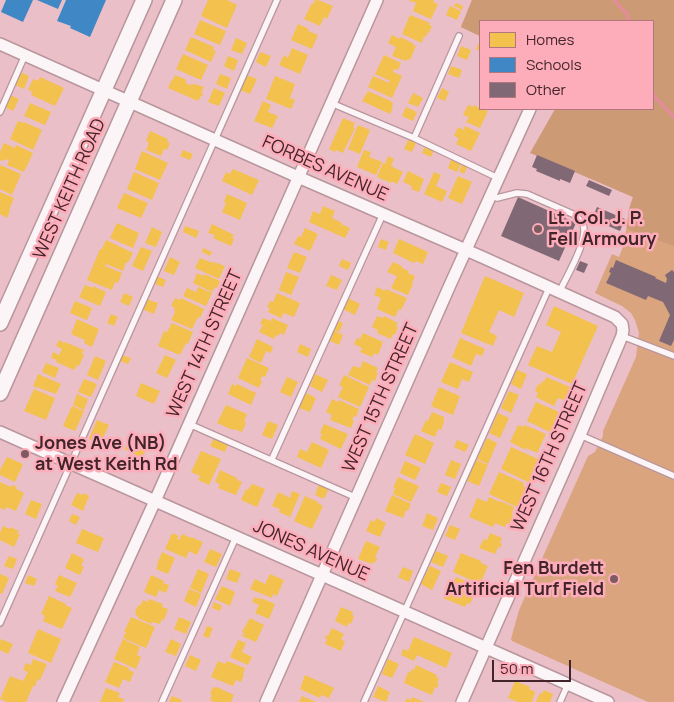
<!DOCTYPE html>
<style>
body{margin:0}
#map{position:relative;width:674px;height:702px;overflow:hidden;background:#ebbfc7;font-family:Manrope,sans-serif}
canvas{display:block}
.legend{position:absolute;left:479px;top:20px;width:175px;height:90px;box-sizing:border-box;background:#fdadba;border:1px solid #b37680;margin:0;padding:6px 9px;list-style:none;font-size:15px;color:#43242a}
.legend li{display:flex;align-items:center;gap:10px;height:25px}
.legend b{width:25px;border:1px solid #b37680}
.scale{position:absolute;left:492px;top:660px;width:79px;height:22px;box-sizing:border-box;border:2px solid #43242a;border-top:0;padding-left:6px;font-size:15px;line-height:18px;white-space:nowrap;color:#43242a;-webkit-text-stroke:4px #fdadba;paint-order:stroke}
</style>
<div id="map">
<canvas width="674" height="702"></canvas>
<ul class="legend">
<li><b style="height:14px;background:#f2c14e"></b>Homes</li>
<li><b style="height:14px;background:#3f88c5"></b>Schools</li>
<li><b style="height:14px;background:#816875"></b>Other</li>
</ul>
<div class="scale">50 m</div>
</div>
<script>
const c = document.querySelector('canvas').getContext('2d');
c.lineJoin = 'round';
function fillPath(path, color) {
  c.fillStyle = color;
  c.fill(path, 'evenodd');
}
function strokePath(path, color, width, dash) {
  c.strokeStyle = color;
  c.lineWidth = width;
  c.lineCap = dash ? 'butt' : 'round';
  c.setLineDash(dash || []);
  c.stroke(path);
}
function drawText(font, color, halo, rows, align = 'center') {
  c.font = font + ' Manrope,sans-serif';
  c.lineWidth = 5;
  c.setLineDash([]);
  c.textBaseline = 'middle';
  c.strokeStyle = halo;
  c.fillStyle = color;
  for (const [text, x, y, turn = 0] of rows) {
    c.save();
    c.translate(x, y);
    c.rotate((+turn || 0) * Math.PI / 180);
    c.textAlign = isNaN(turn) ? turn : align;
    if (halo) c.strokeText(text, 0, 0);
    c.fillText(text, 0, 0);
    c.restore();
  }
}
fillPath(new Path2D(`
 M 472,0 L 674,0 L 674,702 L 648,702 L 512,641 L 511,639 L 519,610 L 588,456 L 595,452 L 603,436 L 603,431 L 636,357 L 639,333 L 635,320 L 631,313 L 622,306 L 595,293 L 612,254 L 619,257 L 624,244 L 629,209 L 633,197 L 575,171 L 555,109 L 653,109 L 653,21 L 480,21 L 480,36 L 461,27 Z`), '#d9a47e');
fillPath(new Path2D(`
 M 472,0 L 674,0 L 674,246 L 627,229 L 629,209 L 633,197 L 530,153 L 555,109 L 653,109 L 653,21 L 480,21 L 480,36 L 461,27 Z`), '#cd9a76');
fillPath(new Path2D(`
 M 208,0 L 227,0 L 237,5 L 227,28 L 201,16 Z
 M 315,0 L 318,0 L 333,6 L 327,19 L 324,17 L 320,26 L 304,19 L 312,3 L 314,4 Z
 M 408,0 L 434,0 L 433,2 L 438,4 L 431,19 L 413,11 L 416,3 Z
 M 456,3 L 463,6 L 462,10 L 454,6 Z
 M 450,6 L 461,11 L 457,20 L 446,15 Z
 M 410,15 L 430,23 L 429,25 L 432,26 L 429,33 L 428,32 L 426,37 L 424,36 L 422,43 L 402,34 Z
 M 200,20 L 226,31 L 220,45 L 194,34 Z
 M 298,24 L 309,29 L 308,31 L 318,35 L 312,49 L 291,40 Z
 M 392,35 L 400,39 L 401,37 L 414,44 L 413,45 L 416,46 L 410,60 L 408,59 L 406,61 L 392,56 L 396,47 L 388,43 Z
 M 191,37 L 214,47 L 213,50 L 216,51 L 211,62 L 185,50 Z
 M 236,38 L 247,43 L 242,54 L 231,50 Z
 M 480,40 L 480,51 L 476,49 Z
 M 461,46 L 471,50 L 467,60 L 457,56 Z
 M 292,48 L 308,55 L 300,74 L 279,65 L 284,55 L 288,58 Z
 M 260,52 L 271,56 L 266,67 L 256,62 Z
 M 183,54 L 208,65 L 201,80 L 176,69 Z
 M 384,55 L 401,63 L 398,70 L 394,69 L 393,72 L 402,76 L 392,98 L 368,87 L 373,76 L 389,83 L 390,81 L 375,74 Z
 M 228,56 L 238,60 L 234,71 L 224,66 Z
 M 451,66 L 462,70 L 459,78 L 448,74 Z
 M 18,71 L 29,76 L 24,89 L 13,84 Z
 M 220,74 L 231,78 L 227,89 L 216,84 Z
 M 175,75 L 185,79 L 187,84 L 191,85 L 195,84 L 204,87 L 201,93 L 203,93 L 202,96 L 201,96 L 198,101 L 168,88 L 172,79 L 173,80 Z
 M 246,75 L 257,79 L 250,94 L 240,90 Z
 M 275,76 L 295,84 L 290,98 L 295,100 L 291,109 L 266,99 Z
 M 40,77 L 64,88 L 55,106 L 31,95 L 33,92 L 28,90 L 33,79 L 38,81 Z
 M 214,88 L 225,93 L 219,106 L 208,102 Z
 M 442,88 L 449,92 L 445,101 L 437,98 Z
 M 368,91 L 391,101 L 391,102 L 393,103 L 392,106 L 393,107 L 390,114 L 362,101 Z
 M 413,93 L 423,98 L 418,107 L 408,103 Z
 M 8,94 L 19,99 L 13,111 L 3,106 Z
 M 263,101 L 271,105 L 268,112 L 278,116 L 272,128 L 254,121 Z
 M 30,103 L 51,112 L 45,125 L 24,116 Z
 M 468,105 L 473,107 L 474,105 L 480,108 L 480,109 L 488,111 L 480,128 L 466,122 L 469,117 L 463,115 Z
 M 406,107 L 417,112 L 413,121 L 402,116 Z
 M 343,118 L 355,123 L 353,127 L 355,128 L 343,153 L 336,150 L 335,152 L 329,149 Z
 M 18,121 L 23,123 L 24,122 L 42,130 L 33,150 L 10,139 Z
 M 358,125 L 370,130 L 360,154 L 348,149 Z
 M 465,126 L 480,133 L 471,151 L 456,144 L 459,138 L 454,136 L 458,127 L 464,130 Z
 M 150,131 L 168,139 L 167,142 L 170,143 L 167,150 L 164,149 L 161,156 L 146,150 L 149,143 L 146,141 Z
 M 409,138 L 417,141 L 412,152 L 404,149 Z
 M 4,143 L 15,148 L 16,145 L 33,153 L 24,172 L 7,165 L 9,161 L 7,159 L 2,161 L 0,160 L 0,152 Z
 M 425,146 L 434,150 L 431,157 L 422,153 Z
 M 183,150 L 193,154 L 190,160 L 180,156 Z
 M 364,150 L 371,152 L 369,157 L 382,162 L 376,175 L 357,167 Z
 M 142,151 L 168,163 L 160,180 L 135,169 Z
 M 388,156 L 394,159 L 391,166 L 403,172 L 397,184 L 391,181 L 391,183 L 377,177 L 383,163 L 385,164 Z
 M 452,157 L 462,161 L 457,172 L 448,168 Z
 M 463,163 L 468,165 L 464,174 L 459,171 Z
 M 0,165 L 21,174 L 12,195 L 0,189 Z
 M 233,169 L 259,180 L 252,195 L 222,181 L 226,172 L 230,174 Z
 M 408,171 L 424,179 L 419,192 L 411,189 L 412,186 L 403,182 Z
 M 134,172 L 159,183 L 152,200 L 127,189 Z
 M 434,172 L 441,175 L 436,186 L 447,191 L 442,202 L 424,194 Z
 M 458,176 L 472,182 L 462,204 L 448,198 Z
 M 0,192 L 14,198 L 9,210 L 10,211 L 7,218 L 0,214 Z
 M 124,193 L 148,203 L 141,218 L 117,208 Z
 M 227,194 L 247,203 L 240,220 L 222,212 L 226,203 L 224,202 Z
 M 323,206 L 335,211 L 332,218 L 342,223 L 341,224 L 350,228 L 345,238 L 309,222 L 313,211 L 320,214 Z
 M 117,223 L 139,233 L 133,248 L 110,238 Z
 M 212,224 L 234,235 L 232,238 L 234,239 L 231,246 L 213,238 L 215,235 L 208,233 Z
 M 185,226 L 199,231 L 196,238 L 183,232 Z
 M 152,227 L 162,232 L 156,247 L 145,243 Z
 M 305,228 L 318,234 L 310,251 L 294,244 L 298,236 L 301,237 Z
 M 381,239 L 389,242 L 386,250 L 378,247 Z
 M 399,239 L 428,252 L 423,264 L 416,261 L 414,263 L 393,253 Z
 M 106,240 L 133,253 L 128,263 L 126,262 L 123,271 L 106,264 L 105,266 L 122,273 L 118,283 L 115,282 L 112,290 L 87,280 L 100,249 L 102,249 Z
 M 141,247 L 152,251 L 143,271 L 132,266 Z
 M 203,248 L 212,252 L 210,256 L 202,252 Z
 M 294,252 L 307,257 L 300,273 L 287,268 Z
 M 170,257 L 180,262 L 174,275 L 164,271 Z
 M 200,258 L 213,263 L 214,262 L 225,266 L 219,279 L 195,268 Z
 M 342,259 L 351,263 L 348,270 L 339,266 Z
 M 393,262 L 402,266 L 402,268 L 409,271 L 408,273 L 415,276 L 412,283 L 413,284 L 408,295 L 391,288 L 397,276 L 387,272 Z
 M 286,272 L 299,277 L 291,295 L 279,290 Z
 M 197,273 L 203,276 L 204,274 L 220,281 L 217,288 L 215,287 L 212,292 L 193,283 Z
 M 331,275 L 342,280 L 337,290 L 326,286 Z
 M 156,276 L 166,280 L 163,287 L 153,283 Z
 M 485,276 L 524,293 L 514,317 L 499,310 L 489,332 L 497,336 L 493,346 L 461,333 Z
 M 85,285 L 93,288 L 93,286 L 106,292 L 100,306 L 79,297 Z
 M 198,287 L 212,293 L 206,306 L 183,296 L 187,288 L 196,292 Z
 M 377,287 L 385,291 L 386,289 L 407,298 L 401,310 L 399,309 L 395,317 L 377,309 L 381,298 L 374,295 Z
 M 124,293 L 133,297 L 129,306 L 120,302 Z
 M 277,293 L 300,303 L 294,317 L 284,313 L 281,318 L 268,312 L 270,308 L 267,307 L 270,301 L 273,302 Z
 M 175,298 L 180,300 L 181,298 L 204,309 L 200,318 L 198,317 L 192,329 L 171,320 L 175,312 L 174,310 L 175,308 L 171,306 Z
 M 348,298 L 360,304 L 355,315 L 343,309 Z
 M 147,299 L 158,303 L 154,314 L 142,309 Z
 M 75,301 L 92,308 L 87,320 L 70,313 Z
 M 554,306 L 598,326 L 572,384 L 528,365 L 537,346 L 552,352 L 561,332 L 546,325 Z
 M 111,314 L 118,317 L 114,326 L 107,323 Z
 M 377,316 L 383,318 L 384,316 L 398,323 L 396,326 L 398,327 L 395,335 L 393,334 L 391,339 L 377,333 L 378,330 L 372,327 Z
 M 263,318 L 271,321 L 272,318 L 288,325 L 284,335 L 280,333 L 278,336 L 276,335 L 274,339 L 259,332 L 263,325 L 260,324 Z
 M 77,319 L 99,329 L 92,347 L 84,343 L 85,340 L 71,334 Z
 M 338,321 L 343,323 L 339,332 L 333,330 Z
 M 172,323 L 193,332 L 188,344 L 186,343 L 180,355 L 158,346 L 164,331 L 167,332 Z
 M 332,330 L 343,335 L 339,345 L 328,340 Z
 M 363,333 L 383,342 L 378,355 L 374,353 L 372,357 L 360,352 L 362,348 L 354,344 L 357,338 L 360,339 Z
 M 460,338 L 485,349 L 482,356 L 476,354 L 471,366 L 452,357 Z
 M 257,339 L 273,347 L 271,353 L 266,351 L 261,363 L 249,357 Z
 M 59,340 L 64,343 L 65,342 L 84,350 L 82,354 L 84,355 L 79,366 L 77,365 L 74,370 L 56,362 L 57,360 L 51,358 L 53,352 L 59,355 L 62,349 L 56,346 Z
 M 300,344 L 311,349 L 308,357 L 297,352 Z
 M 122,355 L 131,358 L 128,364 L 120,361 Z
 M 165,355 L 176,360 L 167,378 L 156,373 Z
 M 95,356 L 106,361 L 98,380 L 87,375 Z
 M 247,358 L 269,368 L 265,377 L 262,376 L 260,380 L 262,381 L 259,388 L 238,378 Z
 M 363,361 L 378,368 L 376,372 L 378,373 L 375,381 L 372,380 L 370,385 L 348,375 L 353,366 L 360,368 Z
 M 450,362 L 473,372 L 469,382 L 462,379 L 458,389 L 441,382 Z
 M 46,363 L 59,368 L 55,378 L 42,372 Z
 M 517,370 L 527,374 L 521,389 L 511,384 Z
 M 38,374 L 61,384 L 56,394 L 33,386 Z
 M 315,374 L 328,380 L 322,392 L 310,386 Z
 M 344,375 L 369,387 L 360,407 L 338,397 L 343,387 L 339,385 Z
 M 287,377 L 298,382 L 291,397 L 280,392 Z
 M 546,377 L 570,387 L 567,395 L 564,400 L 558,398 L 554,406 L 536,397 L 538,393 L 535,391 L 538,384 L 540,385 L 542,381 L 544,382 Z
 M 84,379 L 97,384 L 91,397 L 78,392 Z
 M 141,383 L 160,391 L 154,404 L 136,396 Z
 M 232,384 L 236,386 L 237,384 L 256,393 L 251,405 L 228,394 Z
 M 439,387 L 460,396 L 453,415 L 431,406 Z
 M 34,389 L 55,398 L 46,420 L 24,411 Z
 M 509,391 L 519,395 L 511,413 L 501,408 Z
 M 306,393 L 316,398 L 310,412 L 299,408 Z
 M 77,394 L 88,399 L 84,410 L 73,405 Z
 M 332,399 L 338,402 L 339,400 L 359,409 L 356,417 L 354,416 L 352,420 L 354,421 L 351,428 L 330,420 L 332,415 L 326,412 Z
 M 536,402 L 559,412 L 550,432 L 527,421 Z
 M 226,405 L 247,414 L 244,422 L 246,423 L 242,432 L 234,429 L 233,430 L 217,423 Z
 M 72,406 L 84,411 L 75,431 L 63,426 Z
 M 432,412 L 444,417 L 444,422 L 441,430 L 438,429 L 435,437 L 421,431 L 426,420 L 428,421 Z
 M 498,413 L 509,418 L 500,438 L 489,433 Z
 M 97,420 L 109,425 L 100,444 L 89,439 Z
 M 268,421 L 278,425 L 272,439 L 262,435 Z
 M 324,424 L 348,434 L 341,449 L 320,439 L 322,434 L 320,433 Z
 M 518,425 L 524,427 L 525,425 L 546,434 L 537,453 L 526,448 L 526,450 L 510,442 Z
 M 132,434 L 150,443 L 142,458 L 124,449 Z
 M 415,434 L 434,443 L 425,464 L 405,455 Z
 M 215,436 L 229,442 L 225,452 L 210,446 Z
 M 487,438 L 497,443 L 488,464 L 477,459 Z
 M 457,440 L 469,445 L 465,452 L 454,447 Z
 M 312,442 L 329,450 L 321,468 L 297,457 L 300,449 L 307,452 Z
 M 511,447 L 538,459 L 532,473 L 534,474 L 530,483 L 501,469 Z
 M 201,451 L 221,459 L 209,485 L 198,480 L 200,476 L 191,472 Z
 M 7,457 L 23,464 L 15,482 L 0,475 L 0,470 Z
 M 451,460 L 461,464 L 455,479 L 445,475 Z
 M 476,460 L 488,465 L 479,486 L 467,481 Z
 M 405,461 L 421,468 L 415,480 L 400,473 Z
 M 220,470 L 237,478 L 237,480 L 242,482 L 236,495 L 218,488 L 220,484 L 215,482 Z
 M 499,472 L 524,483 L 523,486 L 526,487 L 517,507 L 489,494 Z
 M 398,477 L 419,486 L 411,502 L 393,494 L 395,488 L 393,488 Z
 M 0,482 L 11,487 L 12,485 L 17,487 L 16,489 L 24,493 L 16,511 L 6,507 L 5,510 L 0,508 Z
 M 320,482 L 330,486 L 324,499 L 315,495 Z
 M 441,483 L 451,487 L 447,496 L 437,492 Z
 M 252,484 L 265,489 L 257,507 L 241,500 L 246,489 L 248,490 Z
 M 292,491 L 300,494 L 290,517 L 279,512 L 280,509 L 272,506 L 278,492 L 290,498 Z
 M 77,493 L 82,495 L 83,493 L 89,496 L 83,511 L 71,505 Z
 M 392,495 L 411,504 L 408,511 L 406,510 L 403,518 L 385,511 Z
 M 305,496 L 318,502 L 318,503 L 323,506 L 312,529 L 294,521 Z
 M 489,497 L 500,502 L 500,501 L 514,507 L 512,514 L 513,516 L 509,524 L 507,523 L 505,527 L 495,523 L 493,527 L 469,517 L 477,498 L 487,502 Z
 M 31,500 L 42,504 L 36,519 L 25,514 Z
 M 427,513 L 438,518 L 433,530 L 422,526 Z
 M 72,514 L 80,517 L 76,525 L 69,521 Z
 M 376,518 L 386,523 L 380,537 L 366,531 L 371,520 L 374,522 Z
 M 450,525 L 460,529 L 455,540 L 445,536 Z
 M 3,526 L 10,529 L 10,527 L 19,531 L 17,533 L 20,534 L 14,547 L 0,540 L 0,533 Z
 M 82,529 L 104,538 L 98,552 L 76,543 Z
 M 172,533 L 179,536 L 177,539 L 179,540 L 182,534 L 191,538 L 191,537 L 203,542 L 197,555 L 189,551 L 186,558 L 165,549 Z
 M 490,533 L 502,538 L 500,543 L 502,544 L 500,548 L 498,547 L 495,554 L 479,548 L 484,539 L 487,540 Z
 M 366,541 L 380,547 L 375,557 L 377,558 L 375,563 L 373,562 L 372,564 L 358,559 Z
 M 210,549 L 222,554 L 216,567 L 204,562 Z
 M 436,551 L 448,556 L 443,567 L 431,562 Z
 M 162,552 L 175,558 L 168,574 L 156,569 L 158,564 L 157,564 Z
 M 72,553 L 84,559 L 81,566 L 84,567 L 80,575 L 65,568 Z
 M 461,553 L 481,561 L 481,563 L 488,566 L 480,584 L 453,572 Z
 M 9,556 L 17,559 L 13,569 L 4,566 Z
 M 430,566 L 441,571 L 432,590 L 421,584 Z
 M 403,567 L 413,571 L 409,582 L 398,577 Z
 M 198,569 L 209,574 L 201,593 L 190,588 Z
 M 230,569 L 241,573 L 237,583 L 226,579 Z
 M 0,574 L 9,578 L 2,594 L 0,593 Z
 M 270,574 L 284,580 L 277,596 L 273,594 L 272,598 L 250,589 L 255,579 L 265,584 Z
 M 28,575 L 37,579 L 34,586 L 25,583 Z
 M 59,575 L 77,583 L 70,597 L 55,591 L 58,586 L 55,584 Z
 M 151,575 L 164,581 L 163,583 L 169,585 L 166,593 L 159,590 L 156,597 L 144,592 Z
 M 456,577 L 478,586 L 470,604 L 467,603 L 465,607 L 443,598 L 448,588 L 450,589 Z
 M 222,586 L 235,592 L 230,606 L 215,599 Z
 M 189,589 L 201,594 L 196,607 L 184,601 Z
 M 49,596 L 66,604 L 65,605 L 72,608 L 62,629 L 43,621 L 45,616 L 41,614 Z
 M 255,597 L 260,599 L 261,598 L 275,604 L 269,619 L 255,613 L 259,605 L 252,602 Z
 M 149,599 L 163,604 L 162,607 L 168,609 L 164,620 L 162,619 L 160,624 L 152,622 L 151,624 L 138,618 L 138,616 L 135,615 L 136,613 L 135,612 L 138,605 L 140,606 L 143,600 L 148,602 Z
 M 214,602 L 222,606 L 220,611 L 212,608 Z
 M 341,607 L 353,612 L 352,615 L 354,616 L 351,624 L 348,623 L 347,627 L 335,621 Z
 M 131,617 L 155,627 L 146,648 L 123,638 L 126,632 L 124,632 Z
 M 179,617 L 191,622 L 186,634 L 174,629 Z
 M 250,618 L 264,625 L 256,642 L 242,636 L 244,633 L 242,632 Z
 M 207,626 L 213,628 L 209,638 L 203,636 Z
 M 332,628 L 344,634 L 341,640 L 345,641 L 341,651 L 325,644 L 327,639 L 325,638 L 326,635 L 328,636 Z
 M 38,629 L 61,639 L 51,663 L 28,653 Z
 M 414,637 L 452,653 L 446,668 L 417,655 L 414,661 L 401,655 L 403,649 L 408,651 Z
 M 1,639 L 13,644 L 8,654 L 0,650 L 0,642 Z
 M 123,639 L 140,647 L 137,655 L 141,657 L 136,669 L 114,659 Z
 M 171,639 L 181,644 L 176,656 L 165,652 Z
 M 238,640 L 246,643 L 242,652 L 252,657 L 248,665 L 230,657 Z
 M 190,655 L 201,660 L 196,671 L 185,666 Z
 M 33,659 L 47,664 L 40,680 L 38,679 L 35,686 L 33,686 L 26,702 L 7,702 L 0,699 L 10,676 L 23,681 L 28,672 L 23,670 L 26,663 L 31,665 Z
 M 388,659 L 399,664 L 392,678 L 382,674 Z
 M 218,661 L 225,664 L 227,661 L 245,668 L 243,674 L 244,675 L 241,682 L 236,680 L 233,686 L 211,677 Z
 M 114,662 L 129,668 L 128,670 L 134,672 L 130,682 L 123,679 L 119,688 L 105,682 Z
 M 416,665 L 437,675 L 436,677 L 439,678 L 437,683 L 439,684 L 437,688 L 435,687 L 432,695 L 404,683 L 408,672 L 410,673 L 412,669 L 414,670 Z
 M 305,675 L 334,688 L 329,698 L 321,695 L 320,698 L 300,689 Z
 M 515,681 L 530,687 L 529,689 L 534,691 L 535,693 L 532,702 L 518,702 L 508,698 Z
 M 378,686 L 390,692 L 386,702 L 373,697 Z
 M 213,687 L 216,688 L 217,687 L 234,695 L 231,702 L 214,702 L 210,700 L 212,695 L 210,694 Z
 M 106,688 L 120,693 L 118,697 L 124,699 L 123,702 L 100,702 Z
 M 544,690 L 553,694 L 550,702 L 536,702 L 540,693 L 542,694 Z
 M 172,696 L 182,700 L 181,702 L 169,702 Z
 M 302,696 L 316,702 L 299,702 Z
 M 412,697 L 424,702 L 405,702 L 407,698 L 411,700 Z`), '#f2c14e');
fillPath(new Path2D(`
 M 6,0 L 33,0 L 23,22 L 1,12 Z
 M 37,0 L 62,0 L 58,9 Z
 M 66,0 L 106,0 L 90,37 L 70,28 L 71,26 L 57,21 Z`), '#3f88c5');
strokePath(new Path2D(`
 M 614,0 L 627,14 L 629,21
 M 653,93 L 654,96 L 674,117`), '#e68a9d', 3);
fillPath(new Path2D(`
 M 537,155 L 575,171 L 570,183 L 560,179 L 560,181 L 536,171 L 537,169 L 532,167 Z
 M 589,180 L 612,190 L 609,196 L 586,186 Z
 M 518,197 L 576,223 L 559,261 L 501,236 Z
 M 597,207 L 625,219 L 620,231 L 592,219 Z
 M 632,234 L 639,239 L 637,242 L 630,238 Z
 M 616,260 L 656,277 L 655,278 L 666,283 L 667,279 L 665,275 L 672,270 L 674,272 L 674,340 L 671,346 L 659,341 L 670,315 L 663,302 L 648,296 L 646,300 L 606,283 L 611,273 L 609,272 L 611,267 L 613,268 Z
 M 580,261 L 588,264 L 584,273 L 576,270 Z`), '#816875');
const lane = new Path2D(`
 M 331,103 L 414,138 L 498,178
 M 0,112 L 25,55
 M 414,138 L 459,36
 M 491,195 L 497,198 L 517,193 L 527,194 L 575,215 C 578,218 581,221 583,224 C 589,240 566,277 559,293
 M 622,336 L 674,356
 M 189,424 L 357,498
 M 580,435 L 674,476
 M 272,459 L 383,214
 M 0,623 L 277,0
 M 162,702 L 236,537
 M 364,702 L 549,288
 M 560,702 L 568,684`);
const street = new Path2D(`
 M 0,44 L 298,177 L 482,257 L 615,317 L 622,324 L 623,330 L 622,336 L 580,435 L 462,702
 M 0,432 L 608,702
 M 63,702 L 155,501 L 377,0
 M 266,702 L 450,285 L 530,109`);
const secondary = new Path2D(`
 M 0,323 L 144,0
 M 0,393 L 174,0`);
strokePath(lane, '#b8969d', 8);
strokePath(street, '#b8969d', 14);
strokePath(secondary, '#b8969d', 18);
strokePath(lane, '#fcf5f7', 5.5);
strokePath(street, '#fcf5f7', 11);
strokePath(secondary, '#fcf5f7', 15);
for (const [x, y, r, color] of [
 [538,229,5,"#7e5a61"],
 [25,454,5,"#7e5a61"],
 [614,579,5,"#7e5a61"]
]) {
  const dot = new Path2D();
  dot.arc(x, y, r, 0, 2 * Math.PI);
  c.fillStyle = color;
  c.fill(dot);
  strokePath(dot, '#fdadba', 2);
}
drawText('18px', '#43242a', '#fdadba', [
 ["FORBES AVENUE",325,169,24],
 ["WEST KEITH ROAD",70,189,-66],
 ["WEST 14TH STREET",205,344,-66],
 ["WEST 15TH STREET",381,398,-66],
 ["WEST 16TH STREET",550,457,-66],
 ["JONES AVENUE",311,551,24]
]);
drawText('bold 18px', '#43242a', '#fdadba', [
 ["Lt. Col. J. P.",548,219],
 ["Fell Armoury",548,240],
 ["Jones Ave (NB)",35,444],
 ["at West Keith Rd",35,465],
 ["Fen Burdett",604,569,"right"],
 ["Artificial Turf Field",604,590,"right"]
], 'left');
</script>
